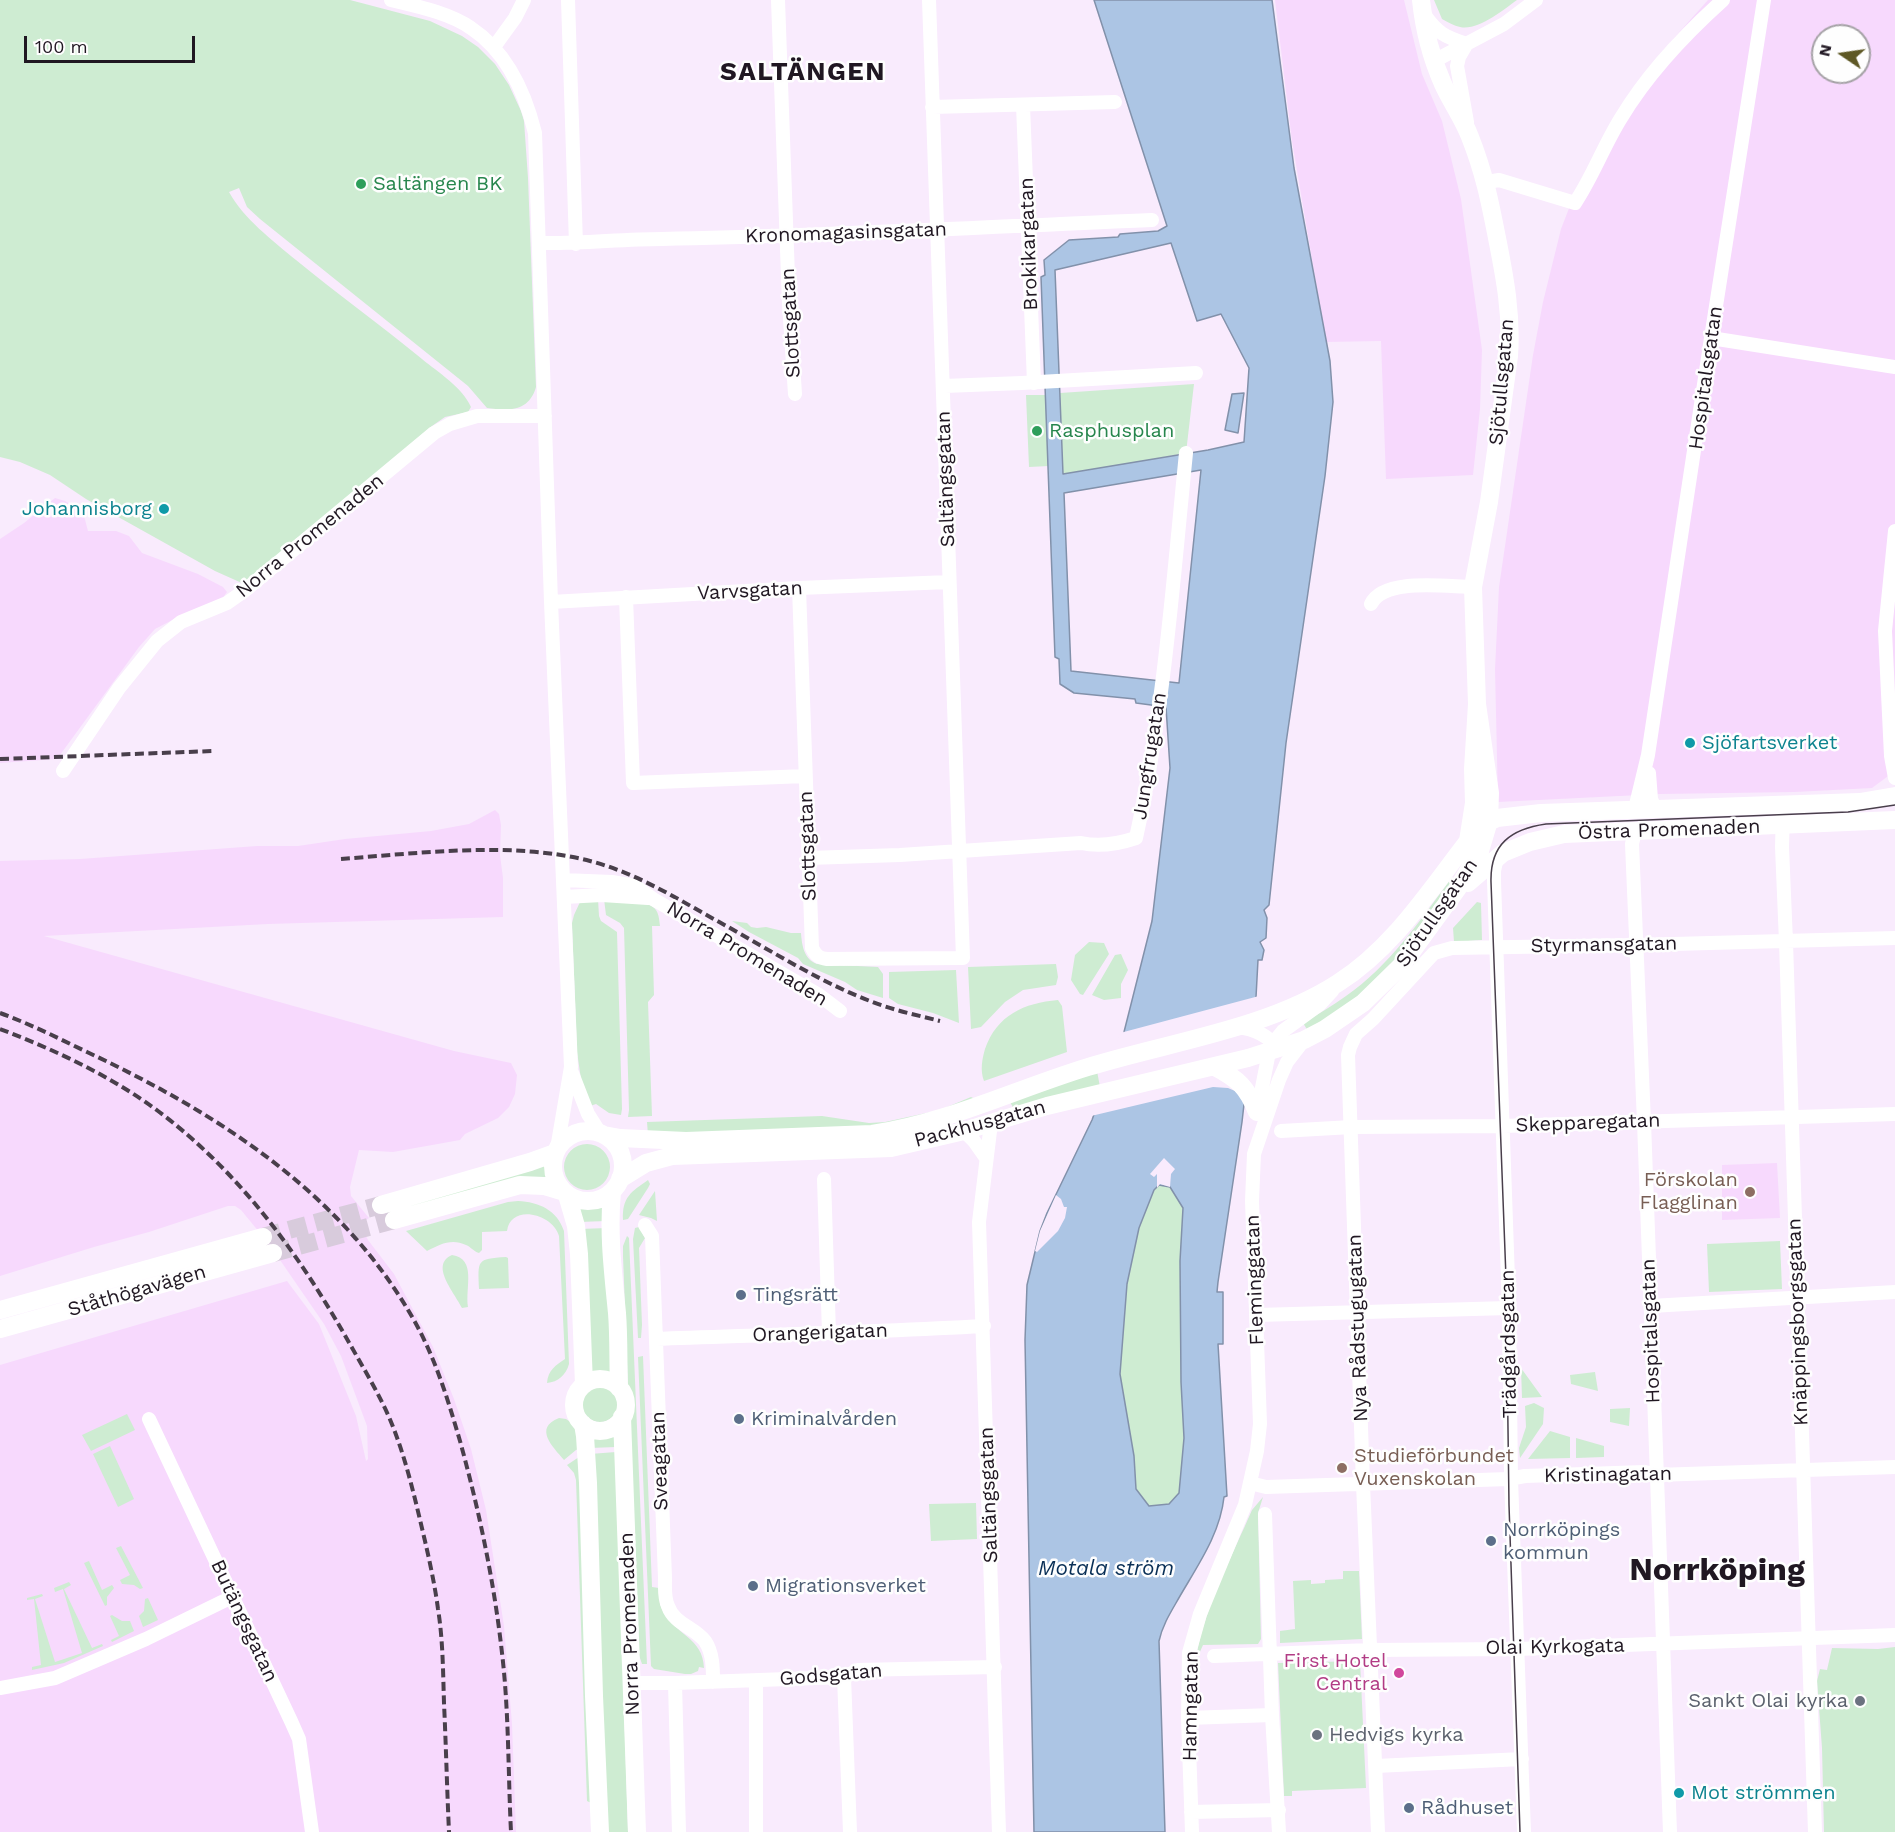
<!DOCTYPE html>
<meta charset="utf-8">
<style>
body{margin:0}
#map{position:relative;width:1895px;height:1832px;overflow:hidden;background:#f9ebfd;font-family:"Work Sans",sans-serif}
canvas{display:block}
.north{position:absolute;left:1811px;top:24px;width:60px;height:60px;box-sizing:border-box;background:#fefefe;border:2px solid #a5a2a6;border-radius:50%;rotate:283deg;font-size:16px;font-weight:700;line-height:24px;text-align:center;color:#201722}
.north::after{content:'';display:block;margin:auto;width:21px;height:27px;background:#5e5825;clip-path:polygon(50% 0,100% 100%,50% 72%,0 100%)}
.scale{position:absolute;left:24px;top:36px;width:171px;height:27px;box-sizing:border-box;border:3px solid #201722;border-top:0;padding-left:8px;font-size:18px;line-height:21px;white-space:nowrap;color:#201722;-webkit-text-stroke:4px #fefefe;paint-order:stroke}
</style>
<div id="map">
<canvas width="1895" height="1832"></canvas>
<div class="north">N</div>
<div class="scale">100 m</div>
</div>
<script>
const c = document.querySelector('canvas').getContext('2d');
c.lineJoin = 'round';
function fillPath(path, color) {
  c.fillStyle = color;
  c.fill(path, 'evenodd');
}
function strokePath(path, color, width, dash) {
  c.strokeStyle = color;
  c.lineWidth = width;
  c.lineCap = dash ? 'butt' : 'round';
  c.setLineDash(dash || []);
  c.stroke(path);
}
function drawText(font, color, halo, rows, align = 'center') {
  c.font = font + ' "Work Sans",sans-serif';
  c.lineWidth = 5;
  c.setLineDash([]);
  c.textBaseline = 'middle';
  c.strokeStyle = halo;
  c.fillStyle = color;
  for (const [text, x, y, turn = 0] of rows) {
    c.save();
    c.translate(x, y);
    c.rotate((+turn || 0) * Math.PI / 180);
    c.textAlign = isNaN(turn) ? turn : align;
    if (halo) c.strokeText(text, 0, 0);
    c.fillText(text, 0, 0);
    c.restore();
  }
}
fillPath(new Path2D(`
 M 1275,0 L 1404,0 L 1422,74 L 1442,121 L 1461,199 L 1482,350 L 1480,409 L 1473,475 L 1386,479 L 1381,341 L 1326,342 L 1292,141 Z
 M 1708,0 L 1895,0 L 1895,771 L 1872,788 L 1794,792 L 1660,794 L 1498,802 L 1495,669 L 1499,587 L 1533,355 L 1543,302 L 1561,229 L 1578,185 L 1623,103 L 1665,48 ZM 1823,36 L 1859,36 L 1859,72 L 1823,72 Z
 M 55,498 L 65,501 L 83,512 L 88,531 L 116,531 L 129,536 L 142,553 L 198,574 L 223,587 L 227,592 L 222,599 L 182,615 L 155,629 L 139,647 L 57,759 L 0,763 L 0,539 L 24,523 Z
 M 495,810 L 499,814 L 501,825 L 500,855 L 503,878 L 503,917 L 268,924 L 44,936 L 454,1051 L 511,1063 L 517,1075 L 515,1094 L 509,1107 L 498,1118 L 465,1134 L 460,1140 L 393,1152 L 359,1150 L 350,1187 L 351,1196 L 369,1218 L 360,1224 L 368,1240 L 394,1274 L 433,1347 L 454,1399 L 471,1449 L 486,1510 L 504,1626 L 512,1724 L 516,1832 L 0,1832 L 0,1365 L 287,1281 L 319,1324 L 356,1416 L 366,1461 L 368,1459 L 367,1426 L 341,1356 L 324,1324 L 269,1244 L 241,1210 L 235,1206 L 228,1206 L 149,1232 L 94,1247 L 0,1276 L 0,861 L 80,859 L 257,846 L 298,846 L 345,839 L 431,831 L 469,824 Z
 M 1777,1163 L 1780,1218 L 1722,1220 L 1722,1165 Z`), '#f7d9fd');
fillPath(new Path2D(`
 M 0,0 L 350,0 L 430,21 L 462,36 L 478,47 L 495,64 L 509,85 L 521,111 L 524,121 L 528,178 L 536,387 C 529,412 508,411 487,408 L 468,386 L 260,219 L 247,207 L 239,188 L 229,192 C 243,218 273,241 296,260 C 337,294 381,325 422,359 C 439,373 462,387 471,407 L 468,412 L 445,417 L 432,426 L 244,584 L 215,571 L 86,499 L 50,475 L 20,462 L 0,457 Z
 M 1434,0 L 1517,0 C 1503,10 1478,31 1460,27 C 1454,26 1448,22 1442,19 Z
 M 1194,384 L 1186,453 L 1063,475 L 1060,393 Z
 M 1026,395 L 1046,395 L 1049,466 L 1029,467 Z
 M 1450,880 L 1455,882 L 1405,949 L 1349,1006 L 1308,1031 L 1303,1023 C 1318,1014 1332,1006 1346,996 C 1389,966 1419,922 1450,880 Z
 M 598,899 L 599,916 L 601,921 L 617,932 L 622,1109 L 621,1115 L 609,1113 L 596,1104 L 590,1106 L 582,1086 L 577,1052 L 572,923 L 574,915 L 580,902 Z
 M 604,899 C 618,901 641,899 653,907 C 659,911 659,919 660,926 L 652,926 L 654,995 L 648,1002 L 652,1116 L 628,1117 L 629,1110 L 624,928 L 620,923 L 606,915 Z
 M 1477,902 L 1481,903 L 1482,940 L 1454,942 L 1453,928 Z
 M 732,921 L 747,923 L 751,927 L 757,928 L 766,927 L 791,933 L 801,933 C 802,946 804,959 817,964 L 878,967 L 883,974 L 883,998 L 857,990 L 845,982 L 803,964 L 798,958 L 749,932 Z
 M 1089,942 L 1104,943 L 1109,954 L 1083,995 L 1080,994 L 1071,980 L 1075,955 Z
 M 1121,954 L 1128,970 L 1121,984 L 1121,998 L 1104,1000 L 1092,995 L 1115,955 Z
 M 1056,964 L 1058,977 L 1056,985 L 1023,990 L 1005,1002 L 981,1027 L 971,1029 L 968,967 Z
 M 956,970 L 959,1023 L 933,1013 L 898,1004 L 889,998 L 889,972 Z
 M 1058,1000 L 1062,1006 L 1067,1052 L 984,1081 C 980,1070 982,1060 985,1049 C 997,1015 1024,1003 1058,1000 Z
 M 1097,1071 L 1100,1087 L 1014,1109 L 1010,1102 Z
 M 971,1097 L 975,1099 C 941,1115 905,1123 869,1128 L 648,1135 L 647,1122 L 822,1116 L 869,1123 L 885,1122 L 940,1110 Z
 M564 1167a23 23 0 1 1 46 0a23 23 0 1 1-46 0Z
 M 547,1164 L 546,1178 L 506,1181 L 387,1214 L 386,1210 Z
 M 648,1180 L 650,1184 L 648,1188 L 628,1219 L 623,1220 C 622,1197 631,1192 648,1180 Z
 M 1159,1184 L 1170,1187 L 1183,1208 L 1180,1261 L 1184,1438 L 1179,1493 L 1169,1504 L 1149,1506 L 1136,1489 L 1134,1456 L 1120,1374 L 1127,1284 L 1139,1228 L 1154,1190 Z
 M 655,1191 L 657,1221 L 651,1218 L 639,1215 Z
 M 518,1201 C 539,1202 557,1210 564,1231 L 569,1364 C 566,1375 558,1382 547,1383 C 548,1370 556,1365 565,1359 L 559,1236 C 553,1214 511,1203 507,1231 L 482,1232 L 482,1250 L 479,1253 C 473,1251 471,1247 466,1245 C 452,1238 440,1244 427,1251 L 406,1231 L 508,1202 Z
 M 603,1205 L 606,1221 L 579,1222 L 576,1207 L 596,1208 Z
 M 639,1227 L 645,1238 L 639,1248 L 642,1325 L 641,1338 L 638,1338 L 633,1239 L 635,1228 Z
 M 607,1228 L 613,1375 L 600,1371 L 590,1373 L 580,1229 Z
 M 627,1236 L 629,1238 L 647,1664 L 642,1664 L 638,1652 L 623,1256 L 623,1246 Z
 M 1780,1241 L 1782,1289 L 1709,1292 L 1707,1244 Z
 M 452,1255 C 477,1259 465,1287 468,1307 L 462,1308 C 455,1293 429,1265 452,1255 Z
 M 506,1257 L 508,1258 L 509,1288 L 479,1289 C 478,1260 476,1259 506,1257 Z
 M 643,1356 L 652,1587 L 659,1588 C 659,1596 659,1604 663,1611 C 675,1635 703,1637 704,1668 L 699,1667 L 698,1671 L 691,1674 L 685,1674 L 654,1669 L 651,1666 L 638,1357 Z
 M 1521,1368 L 1542,1397 L 1522,1398 Z
 M 1595,1372 L 1598,1391 L 1571,1384 L 1570,1375 Z
 M582 1404a18 18 0 1 1 36 0a18 18 0 1 1-36 0Z
 M 1534,1403 L 1544,1408 L 1543,1424 L 1520,1458 L 1519,1448 L 1526,1427 L 1525,1406 Z
 M 1630,1408 L 1629,1426 L 1610,1422 L 1610,1409 Z
 M 127,1414 L 135,1430 L 91,1451 L 82,1435 Z
 M 559,1418 L 566,1419 L 575,1425 L 582,1448 L 576,1450 L 564,1460 C 553,1447 533,1428 559,1418 Z
 M 1550,1431 L 1570,1437 L 1570,1458 L 1528,1459 Z
 M 589,1433 L 599,1437 L 615,1433 L 616,1447 L 590,1448 Z
 M 1576,1438 L 1604,1446 L 1604,1457 L 1576,1458 Z
 M 110,1446 L 134,1499 L 118,1507 L 93,1454 Z
 M 616,1452 L 628,1832 L 604,1832 L 590,1454 Z
 M 582,1455 L 595,1805 L 587,1801 L 576,1480 L 574,1473 L 567,1465 Z
 M 1263,1497 L 1258,1513 L 1261,1639 L 1258,1644 L 1203,1645 L 1199,1654 L 1197,1653 C 1205,1607 1233,1554 1252,1510 Z
 M 976,1503 L 977,1539 L 931,1541 L 929,1504 Z
 M 121,1546 L 143,1588 L 140,1589 L 134,1585 L 122,1584 L 120,1580 L 130,1575 L 116,1548 Z
 M 89,1561 L 102,1590 L 112,1585 L 114,1588 L 107,1597 L 107,1605 L 105,1606 L 84,1563 Z
 M 1343,1571 L 1359,1571 L 1362,1639 L 1280,1643 L 1280,1631 L 1295,1629 L 1293,1581 L 1311,1580 L 1311,1584 L 1325,1583 L 1325,1580 L 1343,1579 Z
 M 69,1582 L 71,1585 L 64,1589 L 92,1648 L 102,1644 L 103,1646 L 64,1663 L 32,1670 L 32,1667 L 41,1665 L 34,1599 L 27,1600 L 27,1598 L 42,1594 L 43,1596 L 35,1599 L 55,1662 L 82,1653 L 63,1589 L 55,1592 L 54,1588 Z
 M 148,1598 L 158,1620 L 143,1627 L 139,1616 L 144,1611 L 145,1599 Z
 M 112,1615 L 122,1621 L 130,1621 L 134,1631 L 112,1642 L 111,1640 L 119,1636 L 110,1616 Z
 M 1895,1647 L 1895,1832 L 1824,1832 L 1822,1748 L 1817,1681 L 1820,1669 L 1827,1670 L 1832,1648 L 1878,1649 Z
 M 1360,1661 L 1366,1788 L 1292,1791 L 1292,1796 L 1284,1796 L 1278,1663 Z`), '#ceecd2');
const water = new Path2D(`
 M 1094,0 L 1272,0 L 1294,168 L 1330,361 L 1333,402 L 1325,476 L 1286,743 L 1269,905 L 1264,910 L 1267,918 L 1266,938 L 1260,942 L 1264,950 L 1262,960 L 1258,960 L 1256,997 L 1242,1122 L 1218,1282 L 1217,1292 L 1223,1292 L 1223,1344 L 1218,1344 L 1227,1496 L 1224,1497 C 1220,1536 1195,1569 1176,1603 C 1169,1615 1162,1627 1159,1641 L 1165,1832 L 1034,1832 L 1025,1340 L 1027,1285 L 1040,1231 L 1047,1213 L 1092,1120 L 1124,1032 L 1152,921 L 1170,768 L 1166,707 L 1136,703 L 1135,699 L 1074,693 L 1060,684 L 1059,659 L 1055,657 L 1041,277 L 1045,275 L 1044,260 L 1069,240 L 1118,237 L 1120,234 L 1158,231 L 1167,226 ZM 1171,243 L 1197,321 L 1221,314 L 1249,368 L 1244,442 L 1208,450 L 1063,474 L 1055,270 ZM 1201,470 L 1179,683 L 1071,671 L 1064,493 ZM 1159,1185 L 1170,1187 L 1183,1208 L 1180,1261 L 1181,1382 L 1184,1438 L 1179,1493 L 1169,1504 L 1149,1506 L 1136,1489 L 1134,1456 L 1120,1374 L 1127,1284 L 1139,1228 L 1154,1190 Z
 M 1244,393 L 1238,433 L 1225,430 L 1232,394 Z`);
fillPath(water, '#acc5e4');
strokePath(water, '#8291aa', 1.5);
fillPath(new Path2D(`
 M 1259,996 L 1247,1101 L 1235,1091 L 1228,1088 L 1213,1087 L 1091,1116 L 1120,1033 Z
 M 1164,1158 L 1175,1169 L 1171,1174 L 1170,1187 L 1160,1184 L 1157,1188 L 1157,1174 L 1154,1177 L 1150,1174 Z
 M 1056,1195 L 1061,1199 L 1064,1207 L 1067,1207 L 1065,1218 L 1058,1231 L 1037,1252 L 1035,1251 L 1040,1231 Z`), '#f9ebfd');
strokePath(new Path2D(`
 M 263,1237 L 381,1205
 M 273,1253 L 394,1220`), '#d8cbdc', 18, [18, 9]);
strokePath(new Path2D(`
 M 391,0 C 416,6 450,13 471,28 C 507,52 525,92 535,133 L 551,602 L 571,1067 L 557,1149
 M 568,0 L 576,244
 M 778,0 L 789,304 L 795,394
 M 1424,14 C 1437,33 1445,37 1467,44
 M 1466,45 L 1459,57 L 1457,66 L 1467,122
 M 494,47 L 515,18 L 524,0
 M 1434,61 L 1504,24 L 1536,0
 M 1023,105 L 1034,383
 M 932,107 L 1115,102
 M 1487,182 L 1499,180 L 1575,203 C 1593,176 1604,145 1621,118 C 1648,73 1684,35 1723,0
 M 539,243 C 580,244 621,239 662,239 C 825,236 988,227 1152,220
 M 1711,338 L 1895,367
 M 944,386 L 1022,383 L 1196,373
 M 1895,531 L 1885,631 L 1891,756 L 1895,778
 M 799,588 L 812,948 C 816,956 819,958 827,959 L 963,958 L 929,0
 M 626,597 L 633,783 L 805,776
 M 551,602 L 799,588 L 949,582
 M 1371,604 C 1384,577 1448,587 1473,587
 M 63,771 L 119,688 L 157,641 L 181,622 L 227,603 L 244,591 L 434,433 L 450,424 L 477,416 L 545,416
 M 1649,773 L 1651,799 L 1655,808
 M 1635,809 L 1648,755 L 1711,338 L 1764,0
 M 1783,812 L 1782,847 L 1786,942 L 1815,1832
 M 1635,831 L 1632,844 L 1644,1122 L 1670,1832
 M 1497,857 L 1494,871 L 1494,881 L 1509,1308 L 1511,1479 L 1524,1832
 M 808,858 L 900,855 L 1081,843 C 1099,847 1118,844 1136,838 C 1164,711 1173,582 1186,453
 M 563,880 L 612,882 L 635,886 L 653,899 L 819,995 L 840,1011
 M 564,897 L 602,895 L 648,898
 M 1238,1027 C 1253,1029 1268,1035 1277,1048
 M 572,1073 L 588,1114 L 600,1133
 M 1257,1113 L 1270,1047 L 1283,1031 L 1320,1004 L 1332,991
 M 991,1123 L 979,1222 L 999,1832
 M 964,1131 L 974,1141 L 986,1158
 M 1281,1131 L 1352,1127 L 1502,1126 L 1895,1114
 M 824,1179 L 829,1333
 M 645,1225 L 652,1236 L 665,1578 C 665,1587 664,1598 668,1606 C 674,1624 694,1627 705,1641 C 713,1653 713,1668 713,1682
 M 1651,1306 L 1895,1292
 M 1257,1315 L 1509,1308
 M 656,1339 C 765,1335 874,1332 984,1326
 M 149,1419 L 291,1721 L 299,1739 L 312,1832
 M 1250,1483 L 1266,1487 L 1509,1479 L 1525,1476 L 1645,1472 L 1656,1475 L 1895,1467
 M 1265,1514 L 1272,1715 L 1279,1832
 M 1214,1656 L 1370,1650 L 1517,1649 L 1895,1635
 M 844,1677 L 850,1832
 M 756,1681 L 756,1832
 M 632,1683 L 675,1683 L 844,1677 L 858,1670 L 995,1667
 M 675,1683 L 679,1832
 M 0,1688 L 55,1678 L 146,1639 L 232,1597
 M 1188,1718 L 1272,1715
 M 1376,1766 L 1522,1759
 M 1191,1812 L 1279,1810
 M 1192,1832 L 1188,1718 L 1189,1653 L 1200,1614 L 1245,1505 L 1257,1451 L 1260,1424 L 1252,1201 L 1254,1154 L 1279,1080 L 1287,1062 L 1304,1040
 M 1378,1832 L 1363,1484 L 1348,1055 L 1350,1047 L 1356,1034 L 1373,1019 L 1434,953 L 1452,948 L 1636,945 L 1895,938`), '#fff', 14);
strokePath(new Path2D(`
 M 1421,0 C 1424,29 1431,57 1443,84 C 1451,102 1463,118 1470,137 C 1484,172 1490,202 1497,238 C 1505,278 1512,316 1509,356 L 1489,502 L 1473,587 L 1477,704 L 1473,769 L 1474,803 L 1468,841
 M 1468,883 L 1503,853 L 1530,842 L 1564,834 L 1895,820
 M 1215,1067 C 1238,1079 1247,1087 1257,1112
 M553 1166a35 35 0 1 1 70 0a35 35 0 1 1-70 0Z
 M 604,1135 L 620,1138 L 686,1141 L 872,1134 C 947,1123 1016,1089 1088,1067 C 1169,1042 1267,1029 1338,983 C 1396,946 1433,885 1475,832 L 1484,824 L 1497,818 L 1541,813 L 1860,802 L 1895,796
 M 620,1179 L 646,1163 L 672,1156 L 891,1148 L 964,1131 L 1047,1106 L 1248,1058 L 1304,1040 L 1325,1029 L 1363,1003 L 1402,965 L 1458,888 L 1480,851 L 1489,821 L 1490,793 L 1477,704
 M 612,1192 C 608,1233 613,1272 617,1313 C 619,1338 618,1363 619,1388
 M 567,1195 L 576,1226 L 579,1254 L 584,1385
 M 381,1205 L 530,1162 L 555,1153
 M 394,1220 L 520,1185 L 544,1186 L 564,1192
 M 0,1310 L 263,1237
 M 0,1329 L 273,1253
 M574 1405a26 26 0 1 1 52 0a26 26 0 1 1-52 0Z
 M 622,1417 L 637,1832
 M 583,1424 L 585,1436 L 588,1483 L 594,1696 L 600,1832`), '#fff', 18);
strokePath(new Path2D(`
 M 1520,1832 L 1509,1505 L 1506,1278 L 1491,882 C 1490,844 1511,829 1546,824 L 1848,812 L 1895,805`), '#493f4b', 1.5);
strokePath(new Path2D(`
 M 0,759 L 213,751
 M 341,859 C 421,853 513,841 590,861 C 637,873 679,900 721,923 C 770,950 818,981 870,1001 C 892,1010 917,1015 940,1021
 M 0,1013 C 30,1024 58,1038 87,1052 C 217,1113 343,1193 415,1322 C 436,1360 448,1400 460,1441 C 479,1510 494,1581 502,1653 C 509,1712 508,1772 511,1832
 M 0,1029 C 55,1050 111,1076 158,1111 C 239,1172 297,1251 347,1339 C 361,1364 377,1390 389,1417 C 406,1457 415,1499 425,1541 C 430,1563 435,1586 438,1609 C 443,1640 443,1672 444,1703 C 446,1746 447,1789 449,1832`), '#493f4b', 4, [9, 4.5]);
for (const [x, y, r, color] of [
 [361,184,6,"#2e9e5b"],
 [1037,431,6,"#2e9e5b"],
 [164,509,6,"#0f9aa8"],
 [1690,743,6,"#0f9aa8"],
 [1750,1192,6,"#8d6e63"],
 [741,1295,6,"#5c6f8a"],
 [739,1419,6,"#5c6f8a"],
 [1342,1468,6,"#8d6e63"],
 [1491,1541,6,"#5c6f8a"],
 [753,1586,6,"#5c6f8a"],
 [1399,1673,6,"#d1479c"],
 [1860,1701,6,"#6b7280"],
 [1317,1735,6,"#6b7280"],
 [1679,1793,6,"#0f9aa8"],
 [1409,1808,6,"#5c6f8a"]
]) {
  const dot = new Path2D();
  dot.arc(x, y, r, 0, 2 * Math.PI);
  c.fillStyle = color;
  c.fill(dot);
  strokePath(dot, '#fefefe', 2);
}
drawText('20px', '#27864d', '#fefefe', [
 ["Saltängen BK",373,184],
 ["Rasphusplan",1049,431]
], 'left');
drawText('20px', '#201722', '#fefefe', [
 ["Kronomagasinsgatan",846,233,-2],
 ["Brokikargatan",1029,244,-92],
 ["Slottsgatan",791,323,-93],
 ["Hospitalsgatan",1706,378,-82],
 ["Sjötullsgatan",1502,382,-85],
 ["Saltängsgatan",946,479,-92],
 ["Norra Promenaden",310,536,-39],
 ["Varvsgatan",750,591,-3],
 ["Jungfrugatan",1150,756,-81],
 ["Östra Promenaden",1669,830,-2],
 ["Slottsgatan",808,846,-92],
 ["Sjötullsgatan",1437,913,-55],
 ["Styrmansgatan",1604,945,-1],
 ["Norra Promenaden",747,954,31],
 ["Skepparegatan",1588,1123,-2],
 ["Packhusgatan",980,1124,-15],
 ["Fleminggatan",1255,1280,-92],
 ["Ståthögavägen",137,1291,-16],
 ["Knäppingsborgsgatan",1798,1322,-92],
 ["Nya Rådstugugatan",1358,1328,-92],
 ["Hospitalsgatan",1651,1331,-92],
 ["Orangerigatan",820,1333,-2],
 ["Trädgårdsgatan",1509,1344,-91],
 ["Sveagatan",660,1461,-92],
 ["Kristinagatan",1608,1475,-1],
 ["Saltängsgatan",989,1495,-92],
 ["Butängsgatan",244,1621,65],
 ["Norra Promenaden",630,1624,-92],
 ["Olai Kyrkogata",1555,1647,-1],
 ["Godsgatan",831,1675,-5],
 ["Hamngatan",1191,1706,-89]
]);
drawText('20px', '#0d838f', '#fefefe', [
 ["Johannisborg",152,509,"right"],
 ["Sjöfartsverket",1702,743],
 ["Mot strömmen",1691,1793]
], 'left');
drawText('20px', '#785e54', '#fefefe', [
 ["Förskolan",1738,1180],
 ["Flagglinan",1738,1203],
 ["Studieförbundet",1354,1456,"left"],
 ["Vuxenskolan",1354,1479,"left"]
], 'right');
drawText('20px', '#4e5e75', '#fefefe', [
 ["Tingsrätt",753,1295],
 ["Kriminalvården",751,1419],
 ["Norrköpings",1503,1530],
 ["kommun",1503,1553],
 ["Migrationsverket",765,1586],
 ["Rådhuset",1421,1808]
], 'left');
drawText('20px', '#b23c85', '#fefefe', [
 ["First Hotel",1387,1661],
 ["Central",1387,1684]
], 'right');
drawText('20px', '#5b616d', '#fefefe', [
 ["Sankt Olai kyrka",1848,1701],
 ["Hedvigs kyrka",1329,1735,"left"]
], 'right');
drawText('italic 21px', '#092f56', '#fefefe', [
 ["Motala ström",1106,1569]
]);
c.letterSpacing = '1.5px';
drawText('bold 26px', '#201722', '#fefefe', [
 ["SALTÄNGEN",803,72]
]);
c.letterSpacing = '0px';
drawText('bold 32px', '#201722', '#fefefe', [
 ["Norrköping",1717,1571]
]);
</script>
